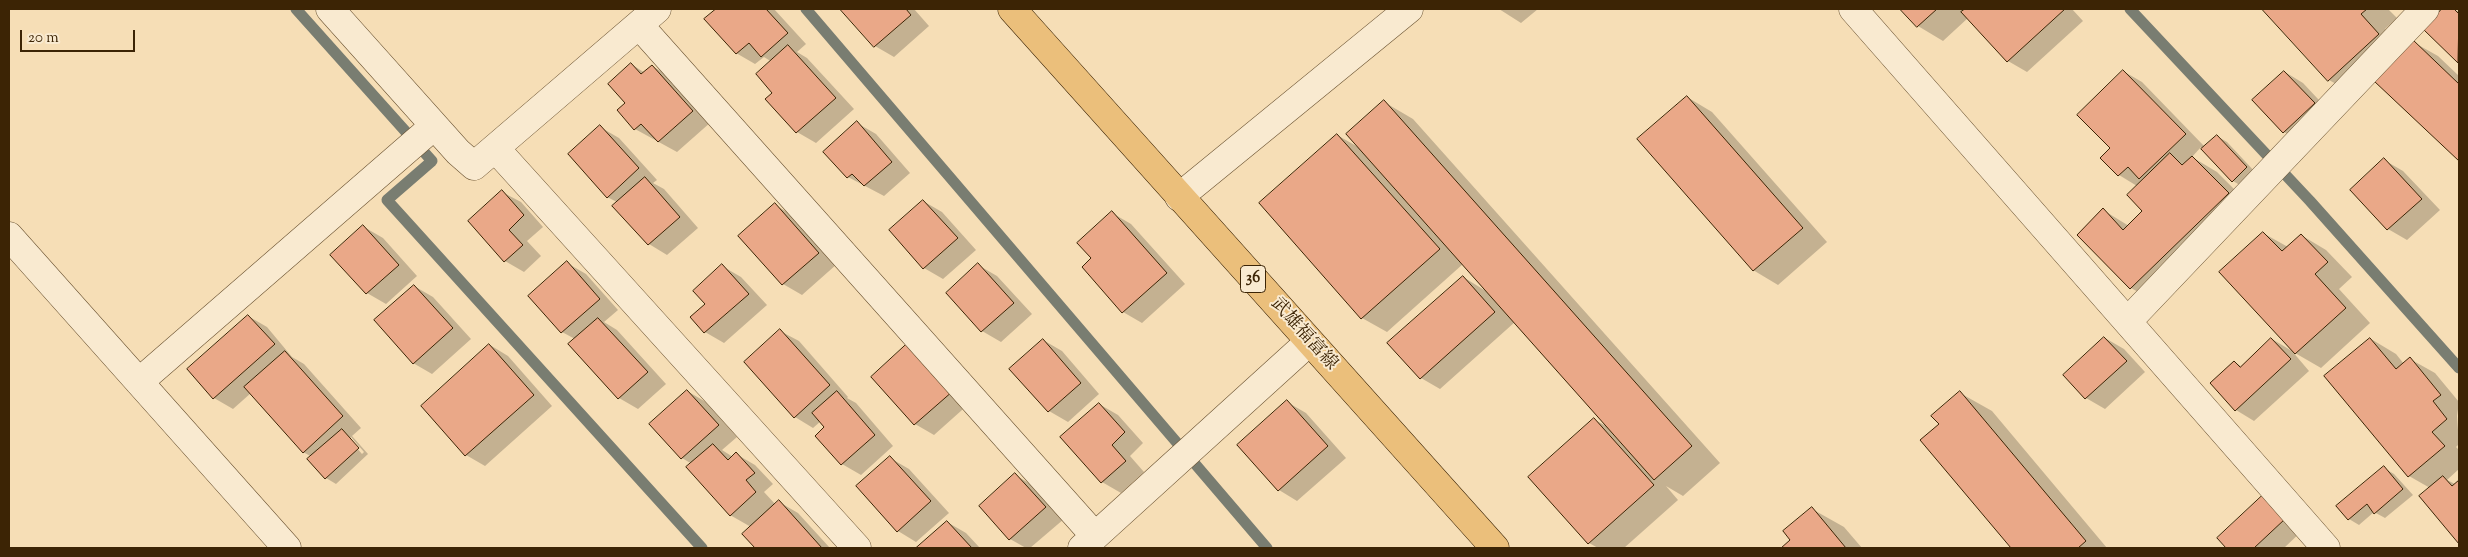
<!DOCTYPE html>
<meta charset="utf-8">
<style>
body{margin:0}
#map{position:relative;width:2468px;height:557px;overflow:hidden;background:#f6deb6;font-family:"Sorts Mill Goudy",serif}
canvas{display:block}
.frame{position:absolute;inset:0;border:10px solid #3c2405;pointer-events:none}
.scale{position:absolute;left:20px;top:30px;width:115px;height:22px;box-sizing:border-box;border:2px solid #3c2405;border-top:0;padding-left:6px;font-size:15px;line-height:18px;white-space:nowrap;color:#3c2405;-webkit-text-stroke:4px #f9ead0;paint-order:stroke}
</style>
<div id="map">
<canvas width="2468" height="557"></canvas>
<div class="frame"></div>
<div class="scale">20 m</div>
</div>
<script>
const c = document.querySelector('canvas').getContext('2d');
c.lineJoin = 'round';
function fillPath(path, color) {
  c.fillStyle = color;
  c.fill(path, 'evenodd');
}
function strokePath(path, color, width, dash) {
  c.strokeStyle = color;
  c.lineWidth = width;
  c.lineCap = dash ? 'butt' : 'round';
  c.setLineDash(dash || []);
  c.stroke(path);
}
function drawText(font, color, halo, rows, align = 'center') {
  c.font = font + ' "Sorts Mill Goudy","Noto Serif JP",serif';
  c.lineWidth = 4;
  c.setLineDash([]);
  c.textBaseline = 'middle';
  c.strokeStyle = halo;
  c.fillStyle = color;
  for (const [text, x, y, turn = 0] of rows) {
    c.save();
    c.translate(x, y);
    c.rotate((+turn || 0) * Math.PI / 180);
    c.textAlign = isNaN(turn) ? turn : align;
    if (halo) c.strokeText(text, 0, 0);
    c.fillText(text, 0, 0);
    c.restore();
  }
}
fillPath(new Path2D(`
 M 718,9 L 774,9 L 806,44 L 797,52 L 807,58 L 854,109 L 816,143 L 797,132 L 767,99 L 774,93 L 772,62 L 764,57 L 755,64 L 736,53 L 706,19 Z
 M 842,9 L 914,9 L 929,26 L 894,57 L 875,46 Z
 M 1499,9 L 1538,9 L 1521,23 Z
 M 1902,9 L 2072,9 L 2083,21 L 2027,72 L 2008,61 L 1968,18 L 1943,41 L 1918,26 Z
 M 2264,9 L 2388,9 L 2397,18 L 2385,29 L 2403,49 L 2354,94 L 2329,80 Z
 M 2444,9 L 2459,11 L 2459,62 L 2425,29 Z
 M 2413,42 L 2438,56 L 2459,76 L 2459,159 L 2376,81 Z
 M 631,64 L 645,73 L 652,66 L 671,77 L 711,122 L 677,152 L 635,129 L 627,103 Z
 M 2123,71 L 2142,82 L 2205,147 L 2217,136 L 2227,142 L 2257,174 L 2243,187 L 2233,181 L 2201,147 L 2192,157 L 2217,172 L 2253,208 L 2156,302 L 2131,288 L 2103,210 L 2129,226 L 2144,211 L 2137,186 L 2119,175 L 2111,148 Z
 M 2285,72 L 2303,83 L 2333,115 L 2303,143 L 2284,132 Z
 M 1687,97 L 1712,112 L 1827,242 L 1778,285 L 1753,270 Z
 M 1384,102 L 1413,119 L 1720,463 L 1683,496 L 1666,486 L 1678,500 L 1624,548 L 1598,548 L 1589,543 L 1595,420 L 1608,427 L 1515,322 L 1440,389 L 1421,378 L 1463,277 L 1486,291 L 1463,264 L 1387,332 L 1362,318 L 1337,135 L 1358,147 Z
 M 857,123 L 876,134 L 910,173 L 884,196 L 848,177 Z
 M 600,127 L 619,138 L 657,180 L 653,183 L 664,189 L 698,228 L 667,255 L 649,244 L 617,202 L 607,197 Z
 M 2384,160 L 2403,171 L 2440,210 L 2407,240 L 2388,229 Z
 M 502,192 L 521,202 L 543,227 L 527,241 L 541,256 L 524,272 L 505,261 Z
 M 923,201 L 942,212 L 976,250 L 943,279 L 924,268 Z
 M 775,205 L 794,216 L 837,264 L 802,295 L 783,284 L 740,236 Z
 M 1112,213 L 1131,224 L 1185,284 L 1142,323 L 1123,312 Z
 M 364,227 L 383,238 L 417,276 L 386,304 L 367,293 L 332,255 Z
 M 2263,233 L 2288,247 L 2301,235 L 2326,250 L 2352,277 L 2339,289 L 2370,323 L 2321,368 L 2295,353 Z
 M 567,263 L 586,274 L 618,310 L 604,322 L 617,330 L 666,384 L 638,409 L 619,398 L 575,339 L 562,332 Z
 M 978,265 L 997,276 L 1032,314 L 1001,342 L 982,331 Z
 M 722,266 L 741,277 L 767,305 L 724,343 L 705,332 L 692,318 L 707,304 Z
 M 414,286 L 433,297 L 471,339 L 432,374 L 413,363 Z
 M 248,316 L 267,327 L 292,357 L 304,364 L 361,428 L 352,436 L 368,454 L 336,484 L 326,478 L 312,457 L 303,452 L 251,393 L 233,409 L 214,398 L 189,370 ZM 351,437 L 364,452 L 362,454 L 349,439 Z
 M 780,331 L 799,341 L 848,397 L 847,398 L 856,403 L 893,446 L 861,475 L 842,464 L 826,427 L 821,421 L 813,428 L 795,417 Z
 M 2105,338 L 2124,349 L 2145,372 L 2105,409 L 2086,398 Z
 M 2272,339 L 2292,351 L 2309,371 L 2254,421 L 2236,410 L 2235,362 L 2242,367 Z
 M 2371,339 L 2396,354 L 2404,364 L 2410,359 L 2435,373 L 2459,402 L 2457,416 L 2459,444 L 2456,447 L 2459,450 L 2459,469 L 2447,480 L 2455,484 L 2459,481 L 2459,542 L 2421,496 L 2430,488 L 2409,476 Z
 M 1043,340 L 1062,351 L 1099,394 L 1068,422 L 1049,411 Z
 M 909,344 L 971,402 L 934,435 L 915,424 L 873,377 Z
 M 490,345 L 508,356 L 552,406 L 485,466 L 466,455 L 422,406 Z
 M 687,391 L 706,402 L 737,437 L 722,450 L 733,457 L 736,454 L 755,465 L 773,484 L 764,492 L 776,505 L 779,502 L 798,513 L 830,548 L 757,548 L 743,534 L 751,527 L 730,515 L 692,464 L 682,458 Z
 M 1960,393 L 1992,411 L 2107,548 L 2012,548 L 1922,440 L 1940,425 Z
 M 1287,402 L 1306,413 L 1346,458 L 1297,501 L 1279,490 Z
 M 1099,404 L 1118,415 L 1143,443 L 1130,456 L 1144,472 L 1121,493 L 1102,482 Z
 M 890,458 L 909,469 L 949,513 L 916,542 L 898,531 Z
 M 2384,468 L 2394,474 L 2413,495 L 2385,518 L 2374,512 L 2359,525 L 2349,519 Z
 M 1015,475 L 1034,486 L 1064,519 L 1030,548 L 1026,548 L 1010,539 Z
 M 2282,508 L 2303,530 L 2284,548 L 2228,548 L 2218,538 Z
 M 1812,509 L 1844,527 L 1862,548 L 1782,548 L 1792,540 Z
 M 947,522 L 966,533 L 980,548 L 918,548 Z`), '#0003');
strokePath(new Path2D(`
 M 296,9 L 432,161 L 387,200 L 702,548
 M 806,9 L 1267,548
 M 2130,9 L 2310,201 L 2459,368`), '#797d71', 11);
const building = new Path2D(`
 M 716,9 L 766,9 L 788,33 L 761,57 L 749,43 L 736,54 L 704,19 Z
 M 840,9 L 906,9 L 911,15 L 874,47 Z
 M 1900,9 L 1937,9 L 1917,27 Z
 M 1965,9 L 2065,9 L 2007,62 L 1961,12 Z
 M 2262,9 L 2367,9 L 2361,14 L 2379,34 L 2328,81 Z
 M 2442,9 L 2454,9 L 2459,14 L 2458,63 L 2423,29 Z
 M 2413,40 L 2459,84 L 2459,161 L 2374,81 Z
 M 788,45 L 836,98 L 796,133 L 765,99 L 772,93 L 756,74 Z
 M 631,63 L 641,74 L 652,65 L 693,111 L 658,142 L 641,124 L 634,130 L 617,110 L 625,103 L 608,84 Z
 M 2123,70 L 2186,134 L 2139,179 L 2128,167 L 2118,176 L 2100,158 L 2110,148 L 2077,115 Z
 M 2284,71 L 2315,103 L 2283,133 L 2252,100 Z
 M 1687,96 L 1803,228 L 1753,271 L 1637,139 Z
 M 1384,100 L 1692,446 L 1654,480 L 1346,134 Z
 M 857,121 L 892,162 L 864,186 L 852,174 L 847,178 L 823,152 Z
 M 600,125 L 639,168 L 607,198 L 568,154 Z
 M 1337,134 L 1440,249 L 1361,319 L 1259,203 Z
 M 2217,135 L 2247,167 L 2232,182 L 2201,149 Z
 M 2170,153 L 2182,165 L 2192,156 L 2229,193 L 2130,289 L 2077,235 L 2103,208 L 2123,230 L 2142,211 L 2127,195 Z
 M 2384,158 L 2422,199 L 2387,230 L 2350,190 Z
 M 645,177 L 680,217 L 648,245 L 612,206 Z
 M 502,190 L 524,215 L 509,230 L 523,245 L 504,262 L 468,221 Z
 M 923,200 L 958,238 L 923,269 L 889,230 Z
 M 775,203 L 819,253 L 782,285 L 738,236 Z
 M 1112,211 L 1167,273 L 1122,313 L 1082,267 L 1091,258 L 1077,243 Z
 M 363,225 L 399,265 L 366,294 L 330,255 Z
 M 2263,232 L 2282,251 L 2301,234 L 2328,262 L 2315,274 L 2346,308 L 2295,354 L 2219,272 Z
 M 567,261 L 600,299 L 561,333 L 528,296 Z
 M 978,263 L 1014,303 L 981,332 L 946,293 Z
 M 722,264 L 749,294 L 704,333 L 690,317 L 705,304 L 693,291 Z
 M 1463,276 L 1495,312 L 1420,379 L 1387,343 Z
 M 414,285 L 453,328 L 413,364 L 374,320 Z
 M 248,315 L 275,344 L 213,399 L 187,369 Z
 M 598,318 L 648,372 L 618,399 L 568,344 Z
 M 780,329 L 830,385 L 794,418 L 744,362 Z
 M 2104,337 L 2127,361 L 2085,399 L 2063,375 Z
 M 2271,338 L 2291,359 L 2235,411 L 2210,383 L 2234,361 L 2240,367 Z
 M 2370,338 L 2396,369 L 2410,357 L 2441,395 L 2433,401 L 2447,419 L 2432,432 L 2445,446 L 2408,477 L 2324,376 Z
 M 1043,339 L 1081,383 L 1048,412 L 1009,369 Z
 M 909,342 L 953,391 L 914,425 L 871,377 Z
 M 489,344 L 534,395 L 465,456 L 421,406 Z
 M 285,351 L 343,416 L 303,453 L 244,387 Z
 M 687,390 L 719,425 L 681,459 L 649,424 Z
 M 837,391 L 875,435 L 841,465 L 815,436 L 824,427 L 812,413 Z
 M 1960,391 L 2086,541 L 2078,548 L 2011,548 L 1920,440 L 1939,424 L 1931,416 Z
 M 1287,400 L 1328,446 L 1278,491 L 1237,445 Z
 M 1099,403 L 1125,432 L 1112,445 L 1126,461 L 1101,483 L 1060,437 Z
 M 1594,418 L 1654,485 L 1588,544 L 1528,477 Z
 M 342,429 L 359,448 L 325,479 L 307,459 Z
 M 713,444 L 728,460 L 736,452 L 755,473 L 746,480 L 756,492 L 730,516 L 686,467 Z
 M 890,456 L 931,501 L 897,532 L 856,486 Z
 M 2384,466 L 2403,489 L 2374,514 L 2367,504 L 2348,520 L 2336,506 Z
 M 1015,473 L 1046,507 L 1009,540 L 979,506 Z
 M 2443,476 L 2452,486 L 2459,480 L 2459,544 L 2419,496 Z
 M 2263,495 L 2285,519 L 2254,548 L 2226,548 L 2217,538 Z
 M 779,500 L 822,548 L 755,548 L 742,534 Z
 M 1812,507 L 1846,548 L 1781,548 L 1790,540 L 1783,531 Z
 M 947,521 L 972,548 L 916,548 Z`);
fillPath(building, '#eaa888');
strokePath(building, '#3c2405', 1);
const minor = new Path2D(`
 M 330,9 L 458,152 L 474,166 L 657,9
 M 1853,9 L 2326,548
 M 639,25 L 1095,536
 M 495,148 L 857,548
 M 1179,197 L 1409,9
 M 9,236 L 287,548
 M 2128,321 L 2425,9
 M 139,382 L 434,126
 M 1082,548 L 1309,342`);
const primary = new Path2D(`
 M 1012,9 L 1495,548`);
strokePath(minor, '#6a5231', 29);
strokePath(primary, '#3c2405', 29);
strokePath(minor, '#f9ead0', 28);
strokePath(primary, '#ebbf7b', 28);
for (const [x, y, w] of [
 [1253,279,25]
]) {
  const box = new Path2D();
  box.roundRect(x - w / 2, y - 13.5, w, 27, 4);
  c.fillStyle = '#f9ead0';
  c.fill(box);
  strokePath(box, '#3c2405', 1);
}
drawText('bold 16px', '#3c2405', null, [
 ["36",1253,279]
]);
drawText('18px', '#3c2405', '#f9ead0', [
 ["武雄福富線",1303,335,48]
]);
</script>
